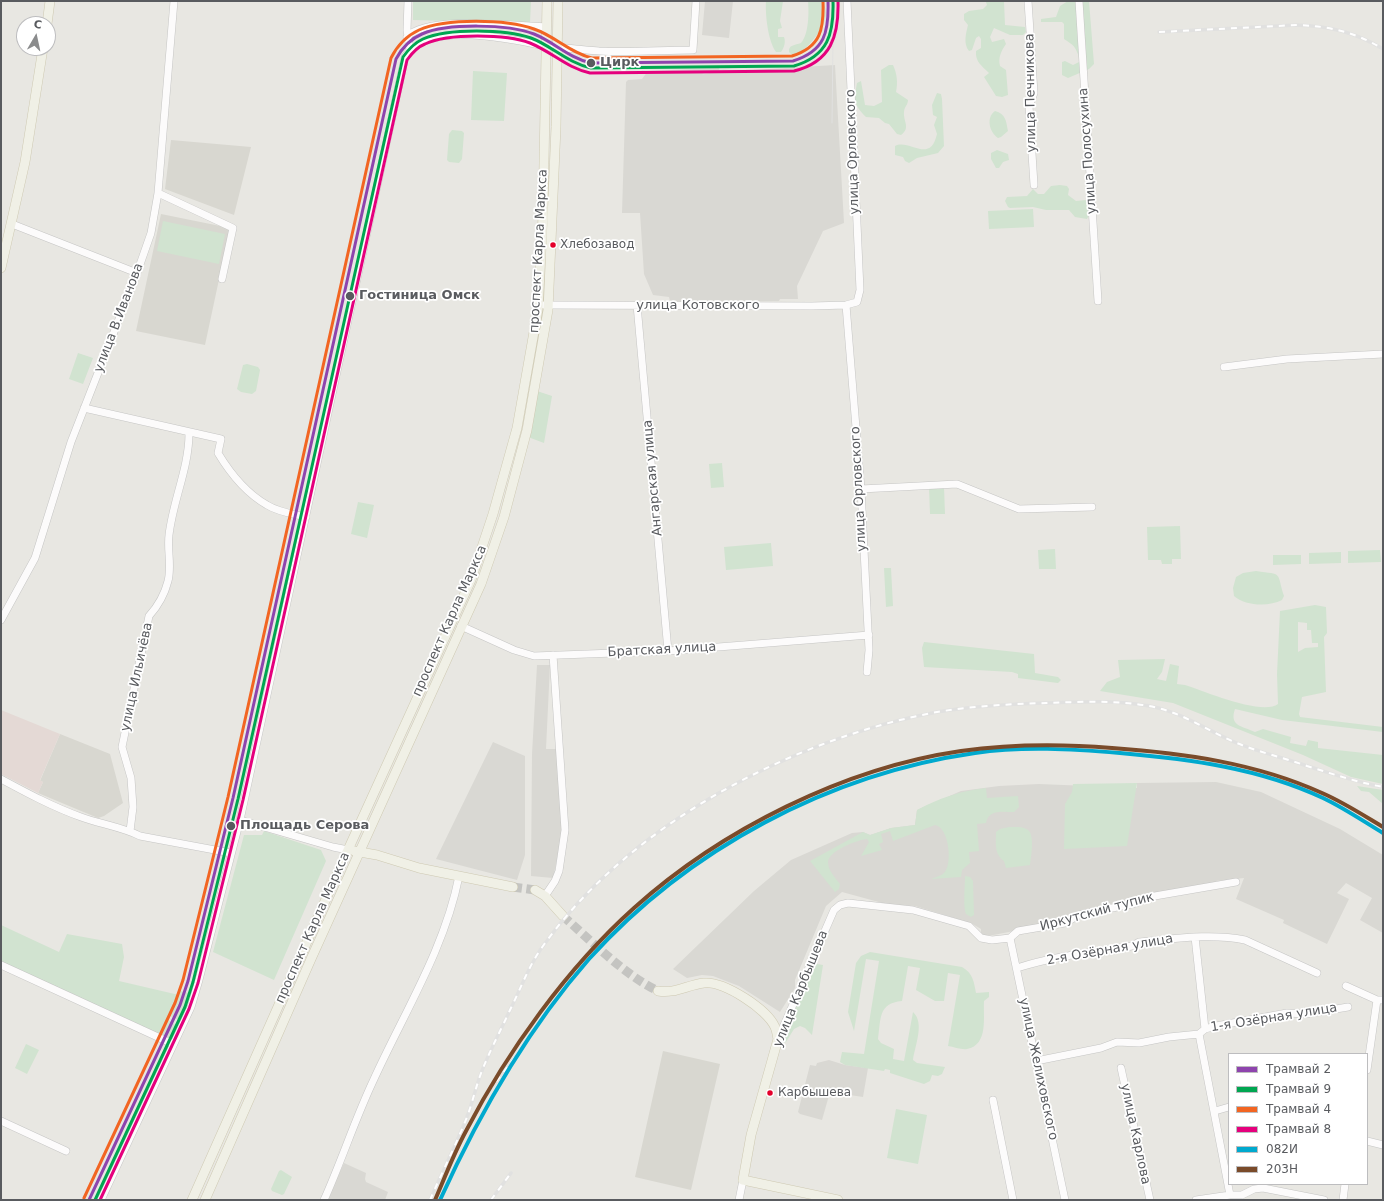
<!DOCTYPE html>
<meta charset="utf-8">
<style>
body{margin:0}
#map{position:relative;width:1384px;height:1201px;overflow:hidden;background:#e8e7e2;font-family:"DejaVu Sans",sans-serif}
canvas{display:block}
.frame{position:absolute;inset:0;border:2px solid #595b5f;pointer-events:none}
.legend{position:absolute;left:1228px;top:1053px;width:140px;height:132px;box-sizing:border-box;background:#fff;border:1px solid #bdbdbf;margin:0;padding:5px 7px;list-style:none;font-size:12px;color:#595b5f}
.legend li{display:flex;align-items:center;gap:8px;height:20px}
.legend b{width:20px;border:1px solid #bdbdbf}
.north{position:absolute;left:16px;top:16px;width:40px;height:40px;box-sizing:border-box;background:#fff;border:1px solid #bdbdbf;border-radius:50%;rotate:9deg;font-size:11px;font-weight:700;line-height:16px;text-align:center;color:#595b5f}
.north::after{content:'';display:block;margin:auto;width:14px;height:18px;background:#8b8c8d;clip-path:polygon(50% 0,100% 100%,50% 72%,0 100%)}
</style>
<div id="map">
<canvas width="1384" height="1201"></canvas>
<div class="frame"></div>
<ul class="legend">
<li><b style="height:5px;background:#8e44ad"></b>Трамвай 2</li>
<li><b style="height:5px;background:#00a651"></b>Трамвай 9</li>
<li><b style="height:5px;background:#f26522"></b>Трамвай 4</li>
<li><b style="height:5px;background:#e5007d"></b>Трамвай 8</li>
<li><b style="height:5px;background:#00a9ce"></b>082И</li>
<li><b style="height:5px;background:#7a4b2a"></b>203Н</li>
</ul>
<div class="north">С</div>
</div>
<script>
const c = document.querySelector('canvas').getContext('2d');
c.lineJoin = 'round';
function fillPath(path, color) {
  c.fillStyle = color;
  c.fill(path, 'evenodd');
}
function strokePath(path, color, width, dash) {
  c.strokeStyle = color;
  c.lineWidth = width;
  c.lineCap = dash ? 'butt' : 'round';
  c.setLineDash(dash || []);
  c.stroke(path);
}
function drawText(font, color, halo, rows, align = 'center') {
  c.font = font + ' "DejaVu Sans",sans-serif';
  c.lineWidth = 3.5;
  c.setLineDash([]);
  c.textBaseline = 'middle';
  c.strokeStyle = halo;
  c.fillStyle = color;
  for (const [text, x, y, turn = 0] of rows) {
    c.save();
    c.translate(x, y);
    c.rotate((+turn || 0) * Math.PI / 180);
    c.textAlign = isNaN(turn) ? turn : align;
    if (halo) c.strokeText(text, 0, 0);
    c.fillText(text, 0, 0);
    c.restore();
  }
}
fillPath(new Path2D(`
 M 705,1 L 733,1 L 729,38 L 702,35 Z
 M 835,65 L 844,223 L 823,231 L 797,286 L 798,299 L 780,299 L 779,301 L 670,301 L 669,297 L 653,295 L 644,274 L 640,213 L 622,213 L 626,82 L 628,80 L 642,79 L 648,71 L 719,68 L 720,72 Z
 M 537,665 L 550,665 L 546,749 L 558,749 L 562,836 L 553,878 L 531,876 L 532,754 Z
 M 493,742 L 525,756 L 525,855 L 517,880 L 436,859 Z
 M 1216,782 L 1261,792 L 1340,829 L 1383,855 L 1383,933 L 1360,920 L 1372,898 L 1346,883 L 1337,893 L 1349,899 L 1327,944 L 1283,923 L 1284,920 L 1236,899 L 1244,878 L 1216,881 L 1214,884 L 1078,912 L 1063,917 L 1057,923 L 993,935 L 981,935 L 981,929 L 971,923 L 915,906 L 886,904 L 842,892 L 826,906 L 795,980 L 795,988 L 780,1012 L 739,986 L 713,976 L 702,975 L 687,978 L 673,969 L 754,891 L 791,860 L 852,833 L 863,832 L 870,835 L 891,828 L 915,825 L 917,810 L 961,791 L 999,786 L 1039,784 L 1137,788 L 1137,783 Z
 M 829,1060 L 845,1065 L 868,1068 L 863,1097 L 830,1092 L 822,1120 L 800,1114 L 798,1112 L 810,1065 L 816,1066 L 817,1063 Z
 M 344,1163 L 366,1173 L 365,1179 L 366,1182 L 388,1192 L 385,1200 L 327,1200 Z`), '#d9d8d3');
fillPath(new Path2D(`
 M 171,140 L 251,147 L 234,215 L 165,189 Z
 M 161,214 L 230,228 L 205,345 L 136,331 Z
 M 60,734 L 110,754 L 123,803 L 104,816 L 98,818 L 38,793 L 43,782 L 40,781 Z
 M 663,1051 L 720,1064 L 691,1190 L 635,1177 Z`), '#d8d7d0');
fillPath(new Path2D(`
 M 1,710 L 60,734 L 40,780 L 43,782 L 38,793 L 1,774 Z`), '#e4d9d5');
fillPath(new Path2D(`
 M 413,1 L 531,1 L 530,23 L 413,20 Z
 M 766,1 L 783,1 L 780,21 L 782,28 L 778,29 L 778,37 L 784,37 C 786,42 784,48 781,52 L 776,52 C 768,41 765,14 766,1 Z
 M 808,1 L 822,1 C 836,21 810,44 797,56 L 793,56 L 789,52 C 788,45 795,45 801,43 C 809,34 809,12 808,1 Z
 M 976,1 L 1004,1 L 1005,25 L 1025,27 L 1026,32 L 1023,35 L 1010,35 L 994,28 L 990,37 L 992,42 L 1004,39 L 1006,44 C 1001,51 998,58 1000,66 L 1006,70 L 1008,95 L 1002,97 L 996,96 L 984,77 L 989,73 C 982,66 975,62 976,51 L 981,48 L 981,39 L 979,36 L 976,38 L 972,50 L 969,51 C 963,44 966,33 968,25 L 964,20 L 964,14 L 969,11 L 983,9 L 987,5 L 986,2 Z
 M 1068,1 L 1089,1 L 1094,64 L 1089,69 L 1068,78 L 1062,75 L 1062,62 L 1065,61 L 1073,65 L 1081,61 C 1075,48 1077,47 1064,39 L 1064,24 L 1062,22 L 1041,22 L 1041,19 L 1056,17 L 1060,6 Z
 M 889,65 L 893,65 C 897,74 898,82 896,92 L 908,100 C 908,105 904,107 904,112 C 903,121 911,128 901,135 L 897,134 L 889,124 L 885,123 L 879,118 L 866,117 C 853,104 854,100 857,83 L 861,81 L 865,105 L 874,106 L 882,102 L 881,70 Z
 M 473,71 L 507,73 L 504,121 L 471,120 Z
 M 937,93 L 941,94 L 942,99 L 944,146 L 938,153 L 917,158 L 909,163 L 905,161 L 903,157 L 895,155 L 895,146 C 909,138 930,165 937,134 L 934,125 L 937,117 L 933,115 L 932,105 Z
 M 995,111 C 1006,114 1006,121 1008,131 L 1001,137 L 998,138 C 989,132 986,117 995,111 Z
 M 452,130 L 462,131 L 464,133 L 462,159 L 459,163 L 449,162 L 447,160 L 449,134 Z
 M 997,150 L 1008,154 L 1009,160 L 1003,162 L 999,168 L 996,168 L 991,159 L 991,153 Z
 M 1060,185 L 1067,186 L 1069,189 L 1068,195 L 1076,201 L 1086,200 L 1089,202 L 1090,213 L 1087,219 L 1075,217 L 1069,210 L 1046,210 L 1033,207 L 1010,208 L 1008,207 L 1005,201 L 1007,197 L 1027,196 L 1033,189 L 1038,194 L 1044,194 L 1051,186 Z
 M 1033,209 L 1034,227 L 989,229 L 988,211 Z
 M 163,221 L 225,234 L 219,264 L 157,251 Z
 M 78,353 L 93,358 L 83,384 L 69,379 Z
 M 247,364 L 258,367 L 260,370 L 256,391 L 252,394 L 241,392 L 237,389 L 243,365 Z
 M 537,391 L 552,396 L 544,443 L 528,437 Z
 M 722,463 L 724,487 L 711,488 L 709,464 Z
 M 929,487 L 944,487 L 945,514 L 930,514 Z
 M 358,502 L 374,505 L 367,538 L 351,534 Z
 M 1180,526 L 1181,559 L 1172,559 L 1172,564 L 1162,564 L 1161,560 L 1148,560 L 1147,527 Z
 M 771,543 L 773,566 L 726,570 L 724,547 Z
 M 1055,549 L 1056,569 L 1039,569 L 1038,550 Z
 M 1380,550 L 1381,562 L 1348,563 L 1348,551 Z
 M 1341,552 L 1341,563 L 1309,564 L 1309,553 Z
 M 1273,555 L 1301,555 L 1301,564 L 1273,565 Z
 M 884,568 L 891,568 L 893,606 L 886,607 Z
 M 1256,571 C 1284,575 1276,571 1284,596 L 1282,600 C 1269,607 1245,606 1234,596 L 1233,588 L 1236,577 L 1243,573 Z
 M 1315,605 L 1326,607 L 1327,633 L 1324,637 L 1326,692 L 1302,697 L 1299,714 L 1300,717 L 1383,727 L 1383,732 L 1282,720 L 1235,709 C 1229,726 1242,726 1255,732 L 1263,729 L 1291,737 L 1290,743 L 1306,746 L 1308,740 L 1318,742 L 1318,748 L 1383,755 L 1383,784 L 1351,777 L 1303,755 L 1173,703 L 1100,691 L 1107,682 L 1120,677 L 1118,660 L 1165,659 L 1162,672 L 1157,679 L 1166,681 L 1170,664 L 1179,666 L 1177,684 L 1185,685 C 1204,691 1262,716 1278,704 L 1277,674 L 1280,611 ZM 1298,622 L 1307,623 L 1307,630 L 1311,630 L 1312,643 L 1318,643 L 1318,647 L 1305,648 L 1298,652 Z
 M 924,642 L 1034,654 L 1035,673 L 1058,677 L 1061,680 L 1058,683 L 1018,678 L 1018,674 L 1012,672 L 924,667 L 922,648 Z
 M 1137,783 L 1127,846 L 1064,849 L 1065,804 L 1072,792 L 1073,784 Z
 M 1357,786 L 1383,790 L 1383,804 L 1369,792 L 1361,791 Z
 M 986,788 L 987,798 L 1018,796 L 1019,807 L 1014,812 C 1003,812 988,809 986,823 L 977,824 L 979,851 L 969,852 L 970,863 L 962,870 L 961,877 L 932,879 C 935,877 941,876 944,873 C 953,864 949,827 935,825 L 893,841 L 890,831 L 881,834 L 883,842 L 879,844 L 882,850 L 861,856 L 869,842 L 867,839 C 857,840 828,851 828,862 C 828,871 835,877 840,884 L 839,889 L 835,892 L 810,861 L 863,832 L 870,835 L 891,828 L 915,825 L 917,810 C 939,798 961,791 986,788 Z
 M 1009,827 C 1015,827 1023,826 1028,830 C 1035,835 1031,857 1030,865 L 1006,868 L 1004,861 C 994,854 996,843 996,832 L 1000,829 Z
 M 264,831 L 321,850 L 326,861 L 274,980 L 213,952 L 244,835 L 262,835 Z
 M 965,876 L 970,877 L 973,881 L 974,915 L 971,917 L 966,914 C 963,907 965,886 965,876 Z
 M 1,925 L 59,952 L 67,934 L 122,944 L 124,957 L 119,981 L 179,995 L 180,991 L 190,993 L 179,1020 L 170,1016 L 168,1020 L 176,1025 L 171,1037 L 166,1037 L 1,964 Z
 M 870,952 L 962,967 C 973,973 974,982 976,993 L 989,992 L 989,997 L 984,1001 C 983,1016 989,1045 967,1049 C 962,1050 954,1047 948,1046 L 960,975 L 948,973 L 944,1001 L 935,1001 L 916,990 L 920,968 L 908,966 L 902,1001 C 878,1003 881,1019 878,1039 L 881,1043 L 894,1049 L 893,1059 L 904,1061 L 913,1012 C 925,1023 915,1045 913,1060 L 917,1063 L 945,1067 L 942,1074 L 938,1076 L 932,1075 L 930,1081 L 924,1084 L 890,1073 L 890,1070 L 885,1069 L 884,1071 L 845,1065 L 840,1062 L 842,1052 L 864,1054 L 879,961 L 866,959 L 854,1031 L 848,1012 L 856,963 L 861,956 Z
 M 817,964 L 823,965 L 812,1035 L 805,1028 L 800,1026 L 794,1029 L 786,1042 L 782,1043 L 780,1041 L 813,965 Z
 M 26,1044 L 39,1050 L 27,1074 L 15,1068 Z
 M 896,1109 L 927,1115 L 918,1164 L 887,1158 Z
 M 281,1170 L 292,1177 L 284,1194 L 282,1195 L 272,1191 L 271,1189 L 279,1171 Z`), '#d1e3d0');
strokePath(new Path2D(`
 M 513,887 L 535,890
 M 563,916 C 591,941 626,976 658,991`), '#c4c4c1', 9, [9, 4.5]);
const minor = new Path2D(`
 M 408,1 L 407,30 L 410,50
 M 1028,1 L 1034,93 L 1029,106 L 1034,185
 M 1079,1 L 1098,301
 M 407,37 C 427,15 516,26 547,27
 M 158,193 L 233,228 L 222,279
 M 12,224 L 137,273
 M 544,305 L 812,306 L 846,305 L 857,302 L 860,290 L 847,1
 M 637,305 L 668,651
 M 846,305 L 861,489 L 869,650 L 867,672
 M 1224,367 L 1287,359 L 1383,354
 M 84,408 L 221,439 L 218,453 C 230,473 246,493 267,505 C 278,512 293,514 306,517
 M 861,489 L 957,484 L 1019,509 L 1092,507
 M 1,620 L 35,558 L 71,442 L 137,273 L 151,233 L 158,193 L 174,1
 M 461,626 L 514,650 L 534,656 L 668,651 L 869,635
 M 1,779 C 27,793 53,807 81,817 C 100,824 122,827 140,836 L 231,853
 M 240,820 L 333,847 L 348,850
 M 130,831 L 133,807 L 131,778 L 122,747 L 149,616 C 158,606 165,593 168,581 C 172,566 167,550 169,535 C 173,500 189,468 189,433
 M 545,896 L 555,881 L 559,871 L 565,830 L 553,655
 M 1195,937 L 1205,1029
 M 1010,938 L 1065,1200
 M 1,965 L 173,1044
 M 1017,968 C 1054,956 1093,952 1132,946 L 1139,942 C 1174,939 1210,933 1245,940 L 1317,973
 M 1346,986 L 1377,1000 L 1383,1000
 M 1199,1034 L 1230,1195
 M 778,1039 L 834,910 L 840,905 L 848,903 L 913,910 L 969,926 L 981,938 L 992,940 L 1010,938 L 1018,931 L 1065,923 L 1079,915 L 1136,903 L 1149,897 L 1236,882
 M 1036,1061 L 1101,1048 L 1117,1042 L 1139,1043 L 1169,1037 L 1199,1034 L 1205,1029 L 1216,1026 L 1287,1013 L 1306,1014 L 1348,1007
 M 1121,1068 L 1150,1200
 M 1367,1070 L 1377,1000
 M 993,1100 L 1013,1200
 M 1215,1111 L 1229,1107
 M 1,1121 L 66,1151
 M 1367,1141 L 1383,1145
 M 101,1200 L 191,1007 L 199,980 L 240,820 L 405,57 C 427,22 501,37 535,44 C 556,48 577,49 599,51 C 630,53 662,50 693,50 L 696,1
 M 324,1200 C 342,1160 355,1119 374,1079 C 404,1013 445,948 459,876
 M 739,1200 L 743,1180
 M 1196,1200 L 1230,1195 L 1242,1195 L 1254,1189 L 1263,1188 L 1324,1200
 M 1343,1200 L 1345,1184`);
const major = new Path2D(`
 M 47,24 L 50,1
 M 1,268 L 25,162 L 43,48
 M 354,851 L 377,855 L 419,868 L 513,887
 M 535,890 L 545,896 L 563,916
 M 658,991 C 675,994 687,985 704,983 C 724,981 767,1009 775,1027 C 777,1031 777,1035 778,1039 L 751,1135 L 743,1180 L 838,1200
 M 192,1200 L 342,863 L 471,580 L 493,514 L 517,428 L 538,309 L 543,216 L 547,1
 M 205,1200 L 311,959 L 481,584 L 504,517 L 527,430 L 548,310 L 556,127 L 558,1`);
strokePath(minor, '#c5c5c4', 8);
strokePath(major, '#cec9b2', 10);
strokePath(minor, '#fcfbfb', 7);
strokePath(major, '#f0f0e6', 9);
strokePath(new Path2D(`
 M 829,13 L 833,39 L 832,123
 M 601,63 L 621,66
 M 630,66 L 647,72
 M 703,74 L 744,65`), '#e1e1e0', 1);
const rail = new Path2D(`
 M 1159,32 L 1297,25 C 1329,26 1355,32 1383,49
 M 489,1091 L 516,1056
 M 430,1200 C 442,1172 456,1145 467,1117 C 472,1104 475,1090 480,1076 C 488,1054 500,1032 510,1010 C 521,988 529,965 543,946 C 630,824 792,739 937,712 C 973,706 1010,704 1046,703 C 1078,702 1111,700 1143,705 C 1176,709 1203,728 1232,741 C 1257,752 1282,757 1307,766 C 1333,774 1356,782 1383,787
 M 491,1200 L 511,1173`);
strokePath(rail, '#e1e1e0', 3.5);
strokePath(rail, '#fff', 2, [6]);
strokePath(new Path2D(`
 M 440,1200 C 479,1114 526,1031 589,959 C 688,849 829,774 975,753 C 1023,746 1072,749 1120,753 C 1189,759 1259,768 1323,798 C 1344,808 1363,821 1383,833`), '#00a9ce', 4);
strokePath(new Path2D(`
 M 435,1200 C 445,1177 454,1153 466,1131 C 507,1052 567,968 634,908 C 721,830 844,768 961,751 C 1011,744 1062,744 1112,748 C 1183,753 1256,763 1322,793 C 1343,802 1363,815 1383,827`), '#7a4b2a', 4);
strokePath(new Path2D(`
 M 89,1200 L 180,1005 L 188,981 L 233,798 L 396,59 C 402,48 410,39 422,34 C 448,23 508,24 534,34 C 554,42 569,58 591,63 L 793,61 C 825,51 829,32 828,1`), '#8e44ad', 3);
strokePath(new Path2D(`
 M 95,1200 L 185,1007 L 193,982 L 238,799 L 403,57 C 408,50 414,43 423,39 C 448,28 505,29 531,38 C 552,46 568,63 591,68 L 794,66 C 828,56 834,34 833,1`), '#00a651', 3);
strokePath(new Path2D(`
 M 84,1198 L 175,1003 L 183,980 L 228,797 L 391,58 C 397,46 406,36 419,30 C 446,18 506,19 534,29 C 555,36 570,53 592,58 L 792,56 C 821,47 824,29 823,1`), '#f26522', 3);
strokePath(new Path2D(`
 M 100,1200 L 189,1009 L 198,983 L 243,800 L 407,60 C 412,53 417,47 425,44 C 448,33 507,34 530,43 C 552,52 567,68 590,73 L 794,71 C 831,62 839,36 838,1`), '#e5007d', 3);
for (const [x, y, r, color] of [
 [591,63,5,"#595b5f"],
 [553,245,3.5,"#e4002b"],
 [350,296,5,"#595b5f"],
 [231,826,5,"#595b5f"],
 [770,1093,3.5,"#e4002b"]
]) {
  const dot = new Path2D();
  dot.arc(x, y, r, 0, 2 * Math.PI);
  c.fillStyle = color;
  c.fill(dot);
  strokePath(dot, '#fff', 1.5);
}
drawText('12px', '#595b5f', '#fff', [
 ["Хлебозавод",560,245],
 ["Карбышева",778,1093]
], 'left');
drawText('bold 13px', '#595b5f', '#fff', [
 ["Цирк",600,63],
 ["Гостиница Омск",359,296],
 ["Площадь Серова",240,826]
], 'left');
drawText('13px', '#595b5f', '#fff', [
 ["улица Печникова",1031,93,-91],
 ["улица Полосухина",1088,151,-94],
 ["улица Орловского",853,152,-92],
 ["проспект Карла Маркса",539,251,-87],
 ["улица Котовского",698,306],
 ["улица В.Иванова",119,318,-69],
 ["Ангарская улица",653,478,-95],
 ["улица Орловского",859,489,-93],
 ["проспект Карла Маркса",450,621,-66],
 ["Братская улица",662,650,-3],
 ["улица Ильичёва",137,677,-78],
 ["Иркутский тупик",1097,912,-15],
 ["проспект Карла Маркса",313,928,-66],
 ["2-я Озёрная улица",1110,950,-10],
 ["улица Карбышева",801,989,-68],
 ["1-я Озёрная улица",1274,1018,-9],
 ["улица Желиховского",1038,1069,78],
 ["улица Карлова",1135,1134,78]
]);
</script>
